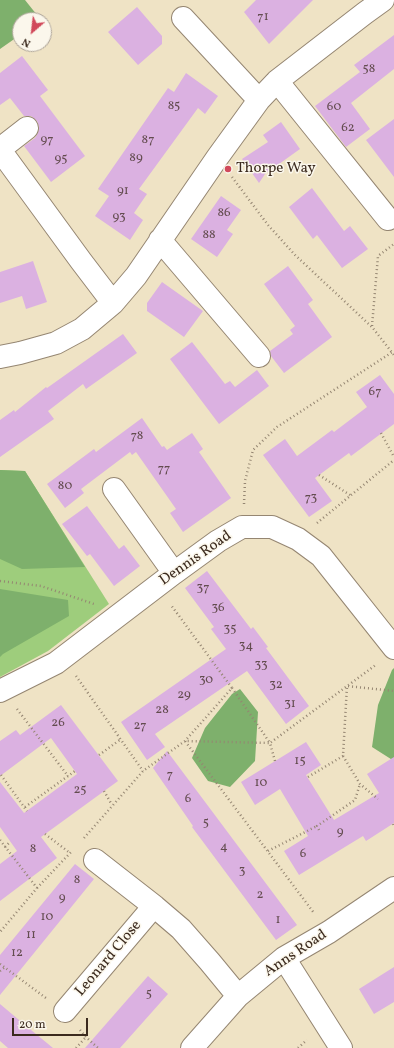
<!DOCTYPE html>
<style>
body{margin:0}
#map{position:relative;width:394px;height:1048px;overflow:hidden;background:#efe3c5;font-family:Vollkorn,serif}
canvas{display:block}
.north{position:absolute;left:12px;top:12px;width:40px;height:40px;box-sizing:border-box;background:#fbf7ec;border:1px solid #aea59a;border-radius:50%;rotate:208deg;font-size:11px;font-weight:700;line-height:16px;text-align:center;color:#3b2a1e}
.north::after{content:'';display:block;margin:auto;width:14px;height:18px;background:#d1495b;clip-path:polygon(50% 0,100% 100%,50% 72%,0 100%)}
.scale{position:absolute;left:12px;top:1018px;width:76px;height:18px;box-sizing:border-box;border:2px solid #3b2a1e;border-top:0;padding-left:5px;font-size:12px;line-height:14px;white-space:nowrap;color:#3b2a1e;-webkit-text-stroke:3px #fbf7ec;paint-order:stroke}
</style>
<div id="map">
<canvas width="394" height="1048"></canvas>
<div class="north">N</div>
<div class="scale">20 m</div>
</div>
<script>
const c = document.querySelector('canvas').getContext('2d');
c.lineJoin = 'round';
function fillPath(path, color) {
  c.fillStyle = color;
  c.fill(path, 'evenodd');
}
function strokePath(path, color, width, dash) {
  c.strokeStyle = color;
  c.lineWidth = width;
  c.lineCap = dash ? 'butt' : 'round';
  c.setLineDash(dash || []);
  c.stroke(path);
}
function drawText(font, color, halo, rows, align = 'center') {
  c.font = font + ' Vollkorn,serif';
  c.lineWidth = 3;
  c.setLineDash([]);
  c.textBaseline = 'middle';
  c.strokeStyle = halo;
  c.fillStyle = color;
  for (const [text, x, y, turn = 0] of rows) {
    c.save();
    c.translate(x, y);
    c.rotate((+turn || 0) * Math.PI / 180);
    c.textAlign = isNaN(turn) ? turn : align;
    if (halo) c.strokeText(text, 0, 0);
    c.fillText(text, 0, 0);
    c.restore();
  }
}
fillPath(new Path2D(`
 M 0,470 L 25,471 L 109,604 L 48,651 L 0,677 Z`), '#9ecd7c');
fillPath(new Path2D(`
 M 0,0 L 25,0 L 41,20 L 20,20 L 20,35 L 0,49 Z
 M 0,470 L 25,471 L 85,567 L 22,569 L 0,559 Z
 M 0,589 L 68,600 L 69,616 L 3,654 L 0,657 Z
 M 394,668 L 394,761 L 372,747 L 378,705 L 392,670 Z
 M 240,689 L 258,712 L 255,761 L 230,787 L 208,781 L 192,758 L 205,728 L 232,694 Z`), '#7eb06c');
fillPath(new Path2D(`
 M 256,0 L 313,0 L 269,44 L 244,12 Z
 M 137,7 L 162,36 L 162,44 L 138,65 L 108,32 Z
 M 394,35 L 394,69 L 351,103 L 370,129 L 346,147 L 315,106 L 360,72 L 354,65 Z
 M 22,56 L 48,90 L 40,96 L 85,156 L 51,182 L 24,146 L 35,138 L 38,133 L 39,127 L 37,121 L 31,116 L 24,116 L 10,98 L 0,105 L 0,73 Z
 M 186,73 L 218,96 L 205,114 L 198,108 L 139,189 L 147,194 L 134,213 L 143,220 L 130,240 L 95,216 L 109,196 L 98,189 L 168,88 L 174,92 Z
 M 394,119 L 394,177 L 366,140 Z
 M 281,122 L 300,149 L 265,174 L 259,183 L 242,159 L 268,142 L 263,135 Z
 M 312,188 L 344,231 L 350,226 L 368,249 L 342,268 L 317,235 L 313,239 L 289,207 Z
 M 221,196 L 241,210 L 227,230 L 233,234 L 217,257 L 191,239 Z
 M 33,261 L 47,302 L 26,309 L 22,296 L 0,303 L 0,272 Z
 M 288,266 L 313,300 L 308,304 L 332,337 L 284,373 L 271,356 L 270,351 L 293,334 L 290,330 L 295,326 L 264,284 Z
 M 162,282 L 203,311 L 184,337 L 147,311 L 147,303 Z
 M 123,334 L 137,353 L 86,389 L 83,384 L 48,411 L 54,419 L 0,457 L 0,420 L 14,410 L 15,412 L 46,387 L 47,388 Z
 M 192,342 L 225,384 L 230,381 L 235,387 L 257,370 L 269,386 L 219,424 L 170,359 Z
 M 380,375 L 394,394 L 394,424 L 351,456 L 349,453 L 315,478 L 332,501 L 309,517 L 263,455 L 285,439 L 297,456 L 332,430 L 334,432 L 367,407 L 356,392 Z
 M 142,418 L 162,447 L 164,446 L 167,450 L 192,433 L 203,449 L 199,452 L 231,498 L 183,532 L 170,513 L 176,509 L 136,452 L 132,455 L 130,452 L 81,489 L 84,493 L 65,508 L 47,484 L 94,449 L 96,452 Z
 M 87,506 L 119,549 L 124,545 L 140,566 L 114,586 L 90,554 L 87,556 L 62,524 Z
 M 207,571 L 251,629 L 253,627 L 268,647 L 266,648 L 309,706 L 286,724 L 247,671 L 155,734 L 165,747 L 147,760 L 121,722 L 226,649 L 211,629 L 214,627 L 185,588 Z
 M 61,705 L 118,781 L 41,837 L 57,858 L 0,901 L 0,864 L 17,851 L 0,827 L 0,782 L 24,813 L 77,774 L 51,738 L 0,776 L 0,741 L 16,730 L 20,735 Z
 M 306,742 L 321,765 L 306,775 L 334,820 L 379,793 L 367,774 L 394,757 L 394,823 L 366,841 L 363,836 L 299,875 L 284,851 L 308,836 L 280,789 L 255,805 L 241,782 Z
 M 167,751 L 297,925 L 276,940 L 192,827 L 193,826 L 153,768 Z
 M 75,864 L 94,879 L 0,995 L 0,955 Z
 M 394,967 L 394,1002 L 374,1014 L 359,989 Z
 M 148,976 L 168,994 L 120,1048 L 85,1048 Z
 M 0,1004 L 25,1025 L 53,1048 L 8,1048 L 0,1041 Z`), '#dbb1e1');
const minor = new Path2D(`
 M 183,18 L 259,100
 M 277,81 L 388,219
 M 0,149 L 27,128
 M 0,150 L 81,261 L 113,303
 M 160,240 L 259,356
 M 0,357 L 20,353 L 56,343 L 82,329 L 113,303 L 136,276 L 217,158 L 259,100 L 277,81 L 365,13 L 383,0
 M 114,489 L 174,573
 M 0,691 L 56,663 L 174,573 L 218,541 L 242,527 L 272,527 L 298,539 L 321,556 L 394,648
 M 95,860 L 154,906 L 181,929 L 210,962 L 238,996
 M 284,958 L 341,1048
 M 65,1011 L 154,906
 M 192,1048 L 238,996 L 284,958 L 329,932 L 394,888`);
strokePath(minor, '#958672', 24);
strokePath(new Path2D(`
 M 232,177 L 268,225 L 295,255 L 372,327 L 394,355
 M 372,326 L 378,256 L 394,244
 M 381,433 L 394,457
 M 319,475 L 350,495
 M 244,504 L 245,481 L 253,450 L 277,427 L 394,351
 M 317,523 L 394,460
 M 0,581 L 41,586 L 94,604
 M 76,676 L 143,771
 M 232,688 L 270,743 L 377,664
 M 17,709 L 68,776
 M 99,755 L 121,739
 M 343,756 L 360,784 L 378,799
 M 275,761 L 270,743 L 185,741 L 314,913
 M 1,775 L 27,811
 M 308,777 L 343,756 L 347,686 L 394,691
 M 104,791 L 112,805
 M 25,807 L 75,771
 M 393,824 L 394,827
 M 319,830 L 317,826 L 355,800 L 360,784
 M 45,834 L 70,853
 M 84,838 L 143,771 L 185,741 L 232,688 L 171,605
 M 0,840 L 37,888 L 0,932
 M 5,847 L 10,842
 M 268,851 L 317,826
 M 37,888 L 72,851
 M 0,964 L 46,998
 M 0,971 L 5,967
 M 80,1030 L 86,1037 L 98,1048
 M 76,1048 L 86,1037
 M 298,1048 L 307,1040`), '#958672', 2.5, [1, 3]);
strokePath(minor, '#fff', 22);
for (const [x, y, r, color] of [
 [228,169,4,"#d1495b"]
]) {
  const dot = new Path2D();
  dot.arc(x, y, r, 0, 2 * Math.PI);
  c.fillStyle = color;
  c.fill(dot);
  strokePath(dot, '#fbf7ec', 1.5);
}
drawText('13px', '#634c4f', null, [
 ["71",263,18],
 ["58",369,70],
 ["85",174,107],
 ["60",334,108],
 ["62",348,129],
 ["97",47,141],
 ["87",148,141],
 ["89",136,159],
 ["95",61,160],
 ["91",123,192],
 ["86",224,214],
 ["93",119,218],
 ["88",209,236],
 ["67",375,393],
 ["78",137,437],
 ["77",164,470],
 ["80",65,487],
 ["73",311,499],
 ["37",203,589],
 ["36",218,609],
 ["35",230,630],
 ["34",246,647],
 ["33",261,666],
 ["30",206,681],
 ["32",276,686],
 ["29",184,696],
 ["31",290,705],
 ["28",162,711],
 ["26",58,724],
 ["27",140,727],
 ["15",300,762],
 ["7",170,776],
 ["10",261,784],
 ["25",80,791],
 ["6",188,800],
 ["5",206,824],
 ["9",340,833],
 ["4",224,848],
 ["8",33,850],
 ["6",303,855],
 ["3",242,872],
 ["8",77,881],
 ["2",260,896],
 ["9",62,899],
 ["10",47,918],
 ["1",278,921],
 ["11",31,936],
 ["12",17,954],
 ["5",149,995]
]);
drawText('15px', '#3b2a1e', '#fbf7ec', [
 ["Thorpe Way",236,169]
], 'left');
drawText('15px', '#3b2a1e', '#fbf7ec', [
 ["Dennis Road",196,559,-35],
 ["Anns Road",296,954,-34],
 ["Leonard Close",109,959,-50]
]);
</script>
